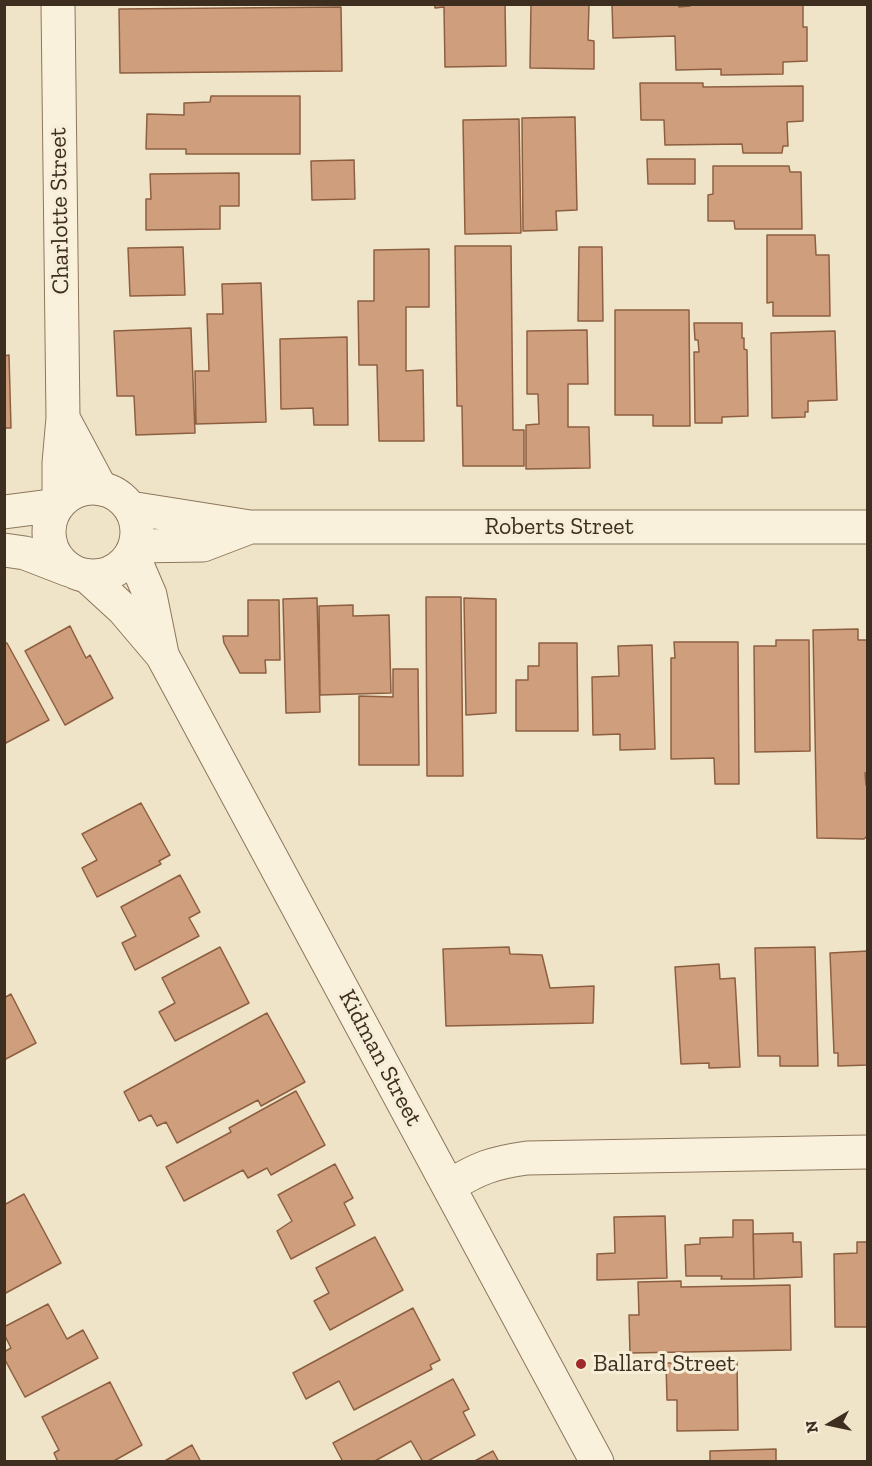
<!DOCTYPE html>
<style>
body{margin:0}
#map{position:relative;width:872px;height:1466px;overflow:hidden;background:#f0e4c8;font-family:"Zilla Slab",serif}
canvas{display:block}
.frame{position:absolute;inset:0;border:6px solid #3d2e20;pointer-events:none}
.north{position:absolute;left:800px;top:1394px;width:60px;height:60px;-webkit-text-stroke:4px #f7eed8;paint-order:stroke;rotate:261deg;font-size:16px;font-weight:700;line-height:24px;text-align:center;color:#3d2e20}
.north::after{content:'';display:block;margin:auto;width:21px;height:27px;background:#3d2e20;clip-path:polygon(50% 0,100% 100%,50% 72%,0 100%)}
</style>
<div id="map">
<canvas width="872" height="1466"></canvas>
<div class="frame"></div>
<div class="north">N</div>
</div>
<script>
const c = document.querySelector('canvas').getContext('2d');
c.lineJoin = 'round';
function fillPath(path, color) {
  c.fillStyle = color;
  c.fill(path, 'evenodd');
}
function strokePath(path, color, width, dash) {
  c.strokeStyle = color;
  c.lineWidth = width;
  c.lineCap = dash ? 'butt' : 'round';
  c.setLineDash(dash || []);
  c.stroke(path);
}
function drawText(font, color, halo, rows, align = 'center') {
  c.font = font + ' "Zilla Slab",serif';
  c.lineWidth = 6;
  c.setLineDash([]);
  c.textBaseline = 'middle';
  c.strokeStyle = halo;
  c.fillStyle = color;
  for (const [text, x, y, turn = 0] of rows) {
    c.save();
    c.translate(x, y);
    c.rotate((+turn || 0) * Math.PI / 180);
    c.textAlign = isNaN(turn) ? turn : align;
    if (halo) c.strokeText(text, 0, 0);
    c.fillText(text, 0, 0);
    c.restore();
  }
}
const building = new Path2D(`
 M 435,4 L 505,4 L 506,66 L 445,67 L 444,7 L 435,8 Z
 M 531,4 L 599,4 L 589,5 L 588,40 L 594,41 L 594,69 L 530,68 Z
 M 612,4 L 679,4 L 679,7 L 690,6 L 691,4 L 803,4 L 803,27 L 807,27 L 807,61 L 783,62 L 783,74 L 721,75 L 721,69 L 676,70 L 675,36 L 613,38 Z
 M 341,7 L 342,71 L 120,73 L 119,9 Z
 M 640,83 L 703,83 L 703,87 L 803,86 L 803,121 L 787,122 L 788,146 L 783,146 L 782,153 L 743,153 L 742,144 L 665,145 L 664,120 L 641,120 Z
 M 211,96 L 300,96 L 300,154 L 186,154 L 186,149 L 146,149 L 147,114 L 184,115 L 184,103 L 210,102 Z
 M 575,117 L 577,210 L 556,211 L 557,230 L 523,231 L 522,118 Z
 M 519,119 L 521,233 L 465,234 L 463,120 Z
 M 647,159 L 695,159 L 695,184 L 648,184 Z
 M 354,160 L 355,199 L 312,200 L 311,161 Z
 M 713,166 L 789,166 L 790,172 L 801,172 L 802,229 L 735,229 L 734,221 L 708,221 L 708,195 L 713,194 Z
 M 239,173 L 239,206 L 220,206 L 220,229 L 146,230 L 146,199 L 151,199 L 150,174 Z
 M 767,235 L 815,235 L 816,255 L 829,255 L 830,316 L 773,316 L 773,302 L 767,303 Z
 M 455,246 L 511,246 L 513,430 L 524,430 L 524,466 L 463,466 L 462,406 L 457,406 Z
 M 183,247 L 185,295 L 130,296 L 128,248 Z
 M 579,247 L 602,247 L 603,321 L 578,321 Z
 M 429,249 L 429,307 L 406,307 L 406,371 L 423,370 L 424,441 L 379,441 L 377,365 L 359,365 L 358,301 L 374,301 L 374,250 Z
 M 261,283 L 266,422 L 196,424 L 195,371 L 209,371 L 207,314 L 223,314 L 222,284 Z
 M 615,310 L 689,310 L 690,426 L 653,426 L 653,415 L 615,415 Z
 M 694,323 L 742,323 L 742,338 L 744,338 L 744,349 L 747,350 L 748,416 L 722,417 L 722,423 L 695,423 L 694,352 L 699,352 L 698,340 L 695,340 Z
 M 191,328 L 195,433 L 136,435 L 134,396 L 117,396 L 114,331 Z
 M 587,330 L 588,384 L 568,384 L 568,427 L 589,427 L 590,468 L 526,469 L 526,425 L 539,424 L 538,394 L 527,394 L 527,331 Z
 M 835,331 L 837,400 L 808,401 L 808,412 L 805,412 L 805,417 L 772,418 L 771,333 Z
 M 347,337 L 348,425 L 314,425 L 313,408 L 281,409 L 280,339 Z
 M 9,355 L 11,428 L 4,428 L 4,356 Z
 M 426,597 L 461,597 L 463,776 L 427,776 Z
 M 317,598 L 320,712 L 286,713 L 283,599 Z
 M 464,598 L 496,599 L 496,713 L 466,715 Z
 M 248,600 L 279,600 L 280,660 L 265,660 L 266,673 L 240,673 L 224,643 L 223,636 L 248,636 Z
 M 353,605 L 353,616 L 389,615 L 391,693 L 320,695 L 319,606 Z
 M 70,626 L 86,658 L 90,655 L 113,698 L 65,725 L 25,651 Z
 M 858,629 L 858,640 L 868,640 L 868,773 L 865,773 L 866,785 L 868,785 L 868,835 L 864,839 L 817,838 L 813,630 Z
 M 776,640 L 809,640 L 810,751 L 755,752 L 754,646 L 776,646 Z
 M 674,642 L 738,642 L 739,784 L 715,784 L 714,758 L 671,759 L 671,658 L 675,658 Z
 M 7,643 L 49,720 L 4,744 L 4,644 Z
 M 539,643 L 577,643 L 578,731 L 516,731 L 516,680 L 528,680 L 528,666 L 539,666 Z
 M 652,645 L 655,749 L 620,750 L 620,734 L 593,735 L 592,677 L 619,676 L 618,646 Z
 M 393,669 L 418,669 L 419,765 L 359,765 L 359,696 L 393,697 Z
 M 141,803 L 170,855 L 159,861 L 161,864 L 97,897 L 82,868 L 97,860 L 82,834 Z
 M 180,875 L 200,912 L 189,918 L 199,936 L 135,970 L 122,943 L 136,936 L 121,907 Z
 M 220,947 L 249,1003 L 175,1041 L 159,1012 L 175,1003 L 162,978 Z
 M 509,947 L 510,954 L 542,955 L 550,988 L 594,986 L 593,1023 L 446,1026 L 443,949 Z
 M 815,947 L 818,1066 L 780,1066 L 780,1056 L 758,1056 L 755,948 Z
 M 868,951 L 868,1065 L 838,1066 L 838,1053 L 834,1053 L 830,953 Z
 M 719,964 L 720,979 L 735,978 L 740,1067 L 709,1068 L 709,1063 L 681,1064 L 675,967 Z
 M 11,994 L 36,1043 L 4,1060 L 4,998 Z
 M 267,1013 L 305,1082 L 261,1106 L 258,1100 L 177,1143 L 166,1122 L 157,1126 L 151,1115 L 139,1121 L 124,1092 Z
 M 296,1091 L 325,1145 L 271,1175 L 267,1168 L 248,1178 L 243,1170 L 184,1201 L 166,1167 L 231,1132 L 229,1128 Z
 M 335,1164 L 353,1198 L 344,1203 L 355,1225 L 291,1259 L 277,1231 L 292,1221 L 278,1195 Z
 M 24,1194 L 61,1263 L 4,1294 L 4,1205 Z
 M 665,1216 L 667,1278 L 597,1280 L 597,1254 L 615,1253 L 614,1217 Z
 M 733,1220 L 753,1220 L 754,1279 L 721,1279 L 722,1276 L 686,1276 L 685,1245 L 700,1244 L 700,1238 L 733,1237 Z
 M 793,1233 L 793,1242 L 801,1242 L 802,1277 L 754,1279 L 753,1234 Z
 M 375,1237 L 403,1290 L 330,1330 L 314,1301 L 329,1293 L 316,1268 Z
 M 857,1242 L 868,1242 L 868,1327 L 835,1327 L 834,1254 L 857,1253 Z
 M 681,1281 L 681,1287 L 790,1285 L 791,1350 L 630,1353 L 629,1315 L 639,1315 L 638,1282 Z
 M 48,1304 L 67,1339 L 83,1330 L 98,1358 L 25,1397 L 4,1358 L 4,1352 L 11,1348 L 4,1334 L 4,1327 Z
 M 413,1308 L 440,1360 L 430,1365 L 432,1369 L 354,1410 L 339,1381 L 306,1399 L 293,1373 Z
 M 737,1362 L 738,1430 L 677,1431 L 677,1400 L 667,1400 L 666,1363 Z
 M 453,1379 L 469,1409 L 463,1412 L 475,1435 L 426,1462 L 423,1462 L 411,1441 L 373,1462 L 343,1462 L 333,1443 Z
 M 110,1382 L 142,1445 L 112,1462 L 58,1462 L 54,1453 L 59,1450 L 42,1417 Z
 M 192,1445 L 201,1462 L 163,1462 Z
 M 776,1449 L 776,1462 L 710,1462 L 710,1451 Z
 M 493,1451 L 499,1462 L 473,1462 Z`);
fillPath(building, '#cf9f7d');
strokePath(building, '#8d5f41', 1.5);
const minor = new Path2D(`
 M 58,4 L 63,418 L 59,463 L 59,503
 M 63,418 L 101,489
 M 132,553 L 150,595 L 162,654
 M 87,576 L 123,609 L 162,655 L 597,1462
 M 449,1186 C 479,1168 492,1163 527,1158 L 868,1152`);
const tertiary = new Path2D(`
 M49 532a44 44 0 1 1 88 0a44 44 0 1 1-88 0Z
 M 130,508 L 250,527 L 868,527
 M 4,512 L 58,505
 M 135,546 L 203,545 L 250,527
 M 4,550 L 25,553 L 69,570`);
strokePath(minor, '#8d765c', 35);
strokePath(tertiary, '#8d765c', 35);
strokePath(minor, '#faf1dc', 33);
strokePath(tertiary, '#faf1dc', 33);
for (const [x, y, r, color] of [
 [581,1364,6,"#9e2a2b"]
]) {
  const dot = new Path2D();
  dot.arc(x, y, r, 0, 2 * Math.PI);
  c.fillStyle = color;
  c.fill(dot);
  strokePath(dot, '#f7eed8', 2);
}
drawText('24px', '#3d2e20', '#f7eed8', [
 ["Charlotte Street",60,211,-91],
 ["Roberts Street",559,527],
 ["Kidman Street",380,1058,62]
]);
drawText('24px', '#3d2e20', '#f7eed8', [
 ["Ballard Street",593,1364]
], 'left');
</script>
